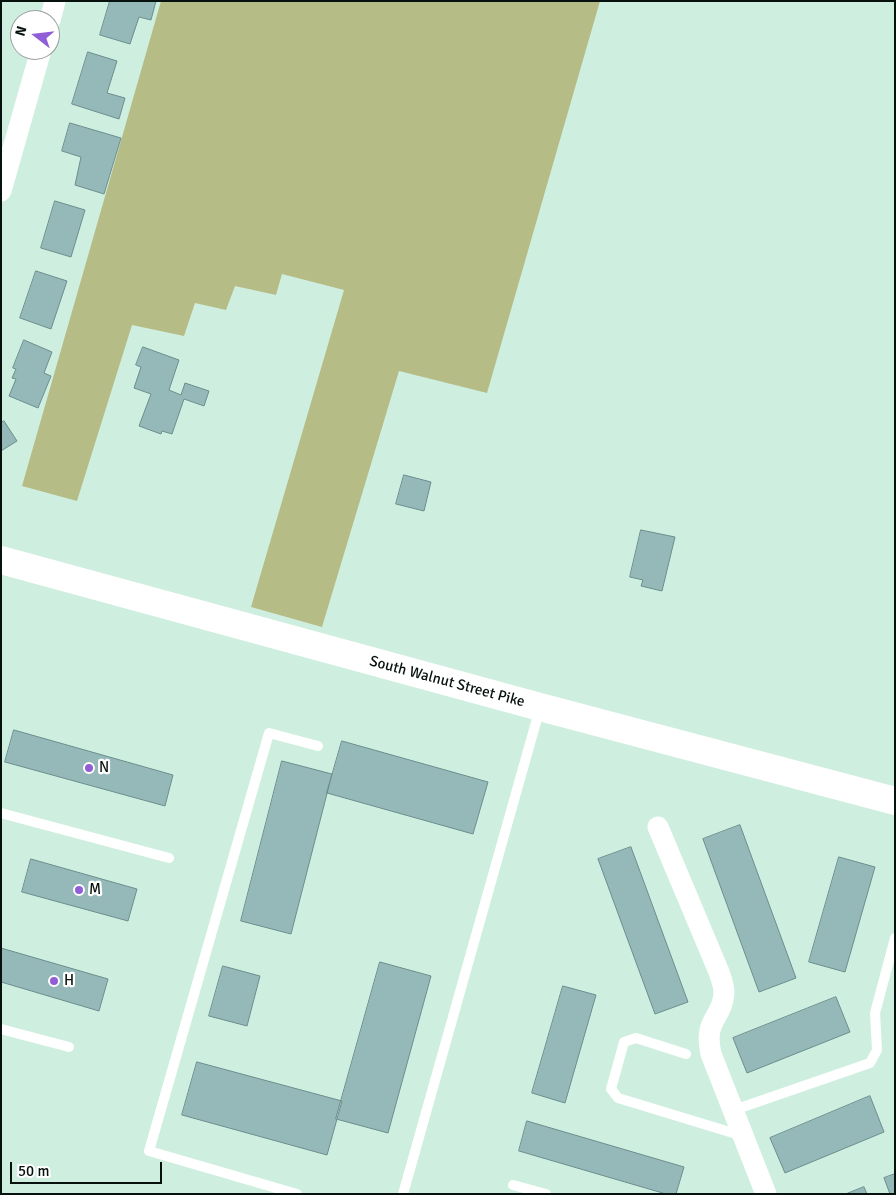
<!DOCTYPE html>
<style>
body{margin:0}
#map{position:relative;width:896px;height:1195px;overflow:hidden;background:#ceefe0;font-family:Signika,sans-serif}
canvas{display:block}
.frame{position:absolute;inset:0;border:2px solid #07120e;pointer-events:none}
.north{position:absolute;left:10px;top:10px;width:50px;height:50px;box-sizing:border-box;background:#fff;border:1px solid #9ca09f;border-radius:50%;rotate:286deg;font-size:14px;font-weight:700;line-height:20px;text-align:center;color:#07120e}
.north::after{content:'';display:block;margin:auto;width:18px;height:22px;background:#905ed7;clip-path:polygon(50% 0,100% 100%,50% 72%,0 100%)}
.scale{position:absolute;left:10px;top:1162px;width:152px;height:22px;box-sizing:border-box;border:2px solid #07120e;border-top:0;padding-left:6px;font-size:15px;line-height:18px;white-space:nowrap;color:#07120e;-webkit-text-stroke:4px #fff;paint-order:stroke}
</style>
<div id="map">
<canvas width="896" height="1195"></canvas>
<div class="frame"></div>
<div class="north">N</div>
<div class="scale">50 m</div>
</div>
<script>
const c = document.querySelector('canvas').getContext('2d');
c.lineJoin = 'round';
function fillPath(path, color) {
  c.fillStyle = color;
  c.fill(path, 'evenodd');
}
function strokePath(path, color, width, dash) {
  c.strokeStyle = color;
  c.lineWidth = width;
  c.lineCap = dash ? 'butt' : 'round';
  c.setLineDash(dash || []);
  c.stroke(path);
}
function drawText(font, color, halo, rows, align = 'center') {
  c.font = font + ' Signika,sans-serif';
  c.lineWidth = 4.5;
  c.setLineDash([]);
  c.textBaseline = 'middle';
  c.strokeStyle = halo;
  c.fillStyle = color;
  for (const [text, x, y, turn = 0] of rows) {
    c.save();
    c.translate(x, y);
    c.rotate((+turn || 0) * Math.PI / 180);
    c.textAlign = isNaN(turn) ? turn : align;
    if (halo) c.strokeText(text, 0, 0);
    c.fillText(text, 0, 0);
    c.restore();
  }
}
fillPath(new Path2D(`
 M 161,1 L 600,1 L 487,393 L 399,371 L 322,627 L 251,607 L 344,290 L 282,274 L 276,295 L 235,286 L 226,310 L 195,303 L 184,336 L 132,325 L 77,501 L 22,486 Z`), '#b6bc86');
const building = new Path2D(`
 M 110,1 L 156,1 L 151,20 L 139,17 L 130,44 L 100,35 Z
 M 88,52 L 117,61 L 107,93 L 125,98 L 119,119 L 72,104 Z
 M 70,123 L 121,138 L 104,194 L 75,185 L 81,157 L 62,151 Z
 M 55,201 L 85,210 L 71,257 L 41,248 Z
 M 36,271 L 67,281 L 51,329 L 20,318 Z
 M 24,340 L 52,352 L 44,373 L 51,376 L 38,408 L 9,396 L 16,379 L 12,378 L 16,369 L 13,368 Z
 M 143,347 L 179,360 L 169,390 L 181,395 L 185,383 L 209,391 L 204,406 L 184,399 L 172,434 L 162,431 L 161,434 L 139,426 L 151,394 L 134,388 L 141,367 L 136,365 Z
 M 4,421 L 17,441 L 1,451 L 1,423 Z
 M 404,475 L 431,482 L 424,511 L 396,504 Z
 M 641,530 L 675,537 L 662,591 L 641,586 L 643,580 L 630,577 Z
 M 14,730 L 173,775 L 165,806 L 5,762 Z
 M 342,741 L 488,782 L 473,834 L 327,793 Z
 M 282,761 L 332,774 L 291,934 L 241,921 Z
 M 740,825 L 796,978 L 759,992 L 703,839 Z
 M 631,847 L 688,1002 L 655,1014 L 598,859 Z
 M 839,857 L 875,867 L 845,972 L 809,962 Z
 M 31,859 L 137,889 L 128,921 L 22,892 Z
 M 1,948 L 108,979 L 99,1011 L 1,982 Z
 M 380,962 L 431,976 L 388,1133 L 336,1119 Z
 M 223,966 L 260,976 L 247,1026 L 209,1016 Z
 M 563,986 L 596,995 L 565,1103 L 532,1093 Z
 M 836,997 L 850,1032 L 747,1073 L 733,1038 Z
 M 197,1062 L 342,1101 L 327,1155 L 182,1115 Z
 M 870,1096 L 884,1132 L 785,1173 L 770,1138 Z
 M 527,1121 L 684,1167 L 676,1194 L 666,1194 L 519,1151 Z
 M 895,1174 L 895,1194 L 890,1194 L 884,1178 Z
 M 864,1187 L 867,1194 L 846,1194 Z`);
fillPath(building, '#94b9b8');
strokePath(building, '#6b8e8d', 1);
strokePath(new Path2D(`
 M 1,813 L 169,858
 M 1,1029 L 69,1047
 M 686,1054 L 636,1038 L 624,1042 L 611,1089 L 618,1098 L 743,1136
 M 734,1110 L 870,1063 L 877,1050 L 875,1013 L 895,938
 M 513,1185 L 546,1194
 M 297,1194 L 149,1151 L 269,733 L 318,746
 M 403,1194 L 540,708`), '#fff', 10);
strokePath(new Path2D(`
 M 50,20 L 55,1
 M 1,191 L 41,50
 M 658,827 L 719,972 C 721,978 724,986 724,992 C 723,1019 703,1018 711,1054 L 766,1194`), '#fff', 21);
strokePath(new Path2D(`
 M 1,560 L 540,707 L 895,801`), '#fff', 28);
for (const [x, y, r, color] of [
 [89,768,5,"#905ed7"],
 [79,890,5,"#905ed7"],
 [54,981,5,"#905ed7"]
]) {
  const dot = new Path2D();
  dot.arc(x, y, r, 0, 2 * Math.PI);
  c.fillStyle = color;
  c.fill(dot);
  strokePath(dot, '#fff', 2);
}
drawText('15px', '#07120e', '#fff', [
 ["South Walnut Street Pike",447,682,15]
]);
drawText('15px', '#07120e', '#fff', [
 ["N",99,768],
 ["M",89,890],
 ["H",64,981]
], 'left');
</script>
